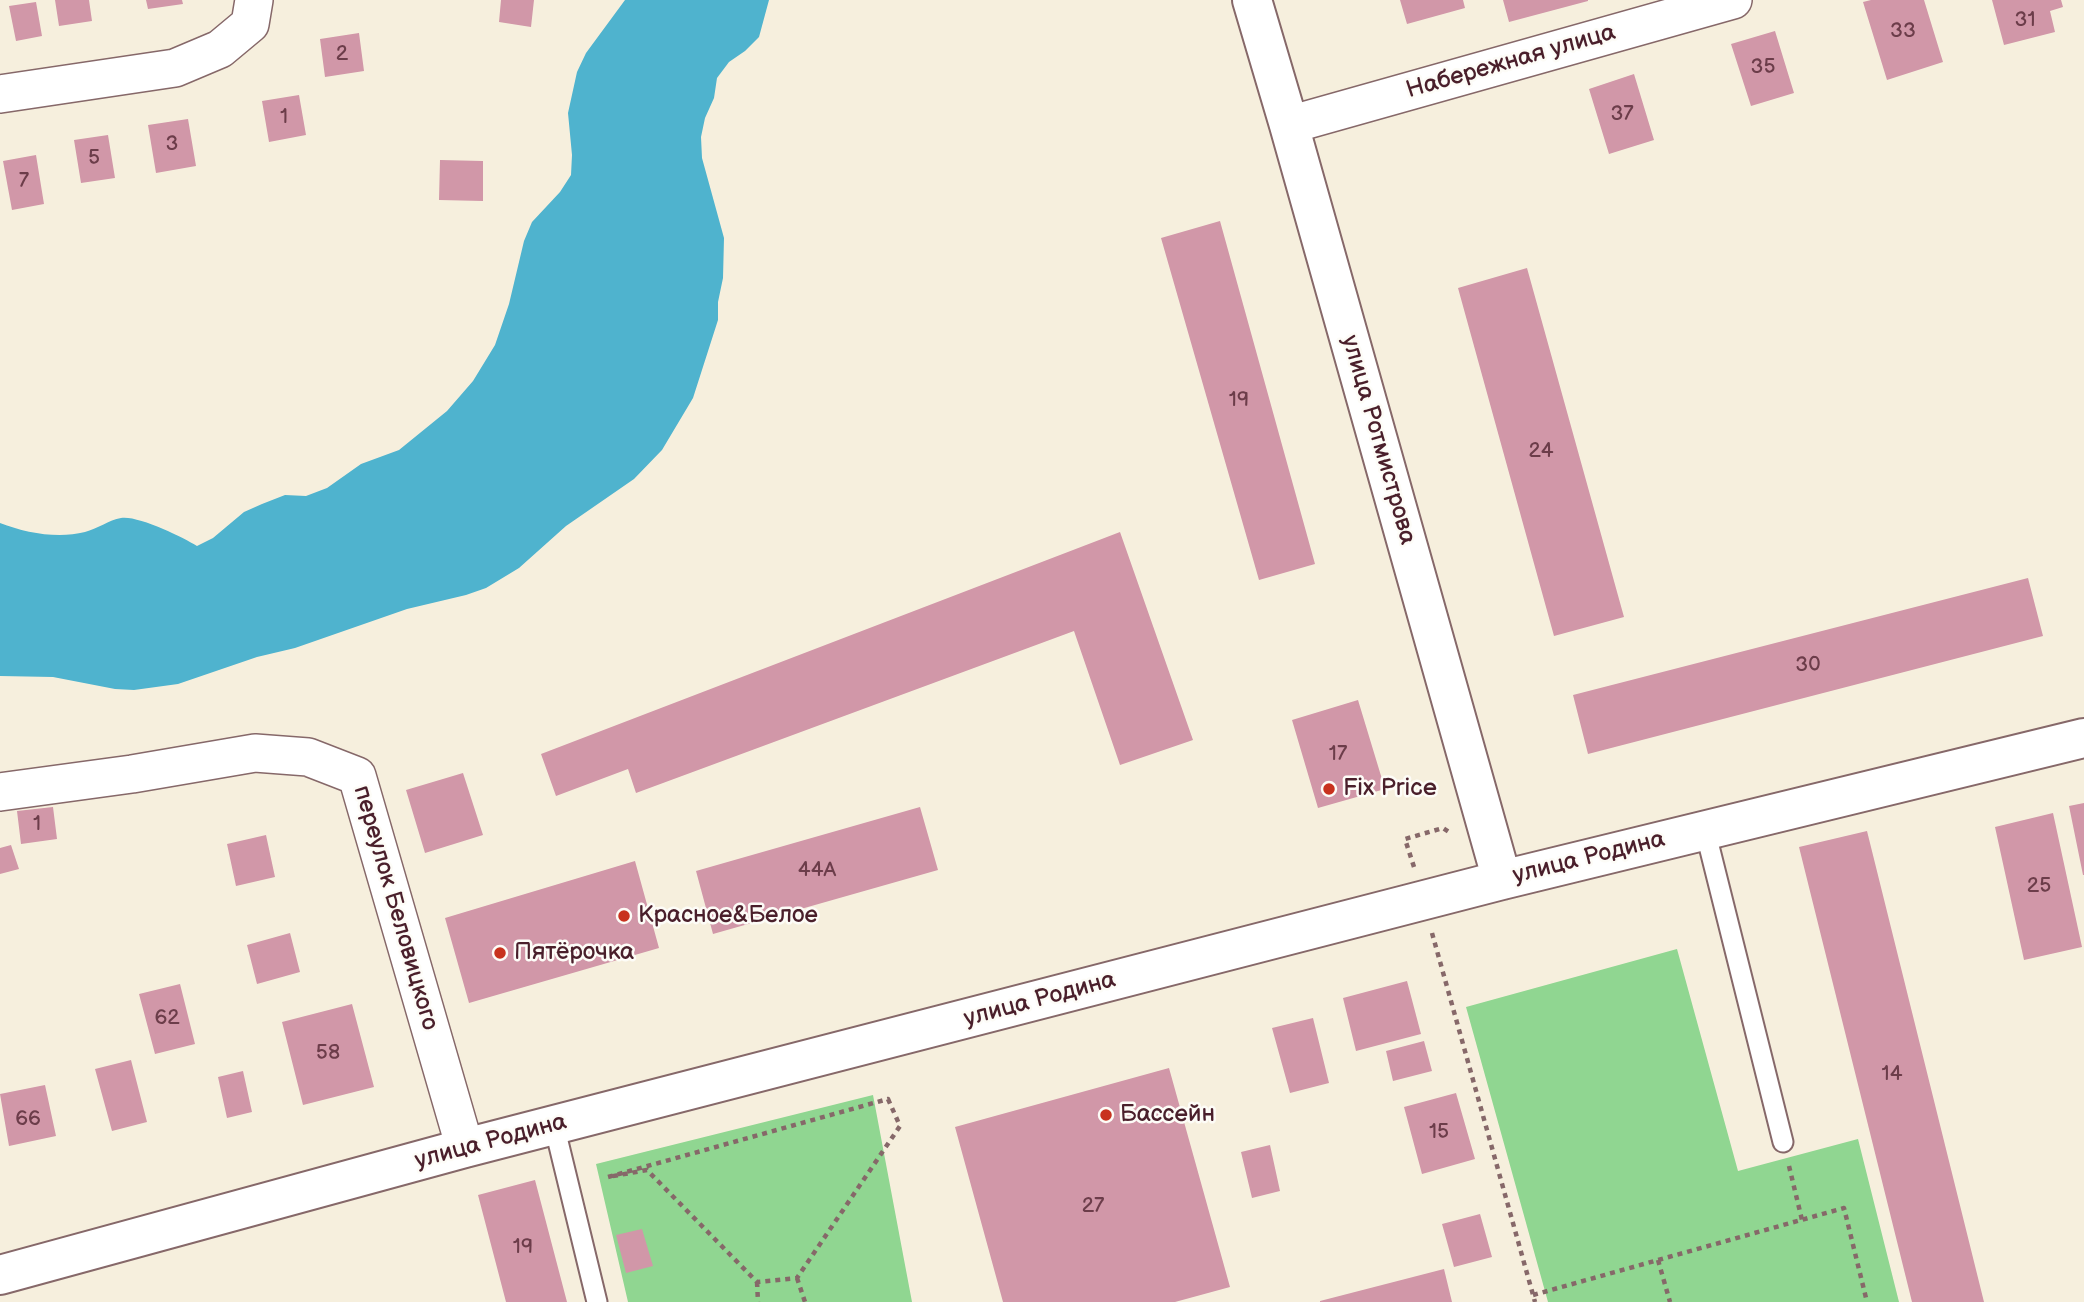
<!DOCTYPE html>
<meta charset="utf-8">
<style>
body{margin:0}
canvas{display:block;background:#f6efdd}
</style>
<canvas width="2084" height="1302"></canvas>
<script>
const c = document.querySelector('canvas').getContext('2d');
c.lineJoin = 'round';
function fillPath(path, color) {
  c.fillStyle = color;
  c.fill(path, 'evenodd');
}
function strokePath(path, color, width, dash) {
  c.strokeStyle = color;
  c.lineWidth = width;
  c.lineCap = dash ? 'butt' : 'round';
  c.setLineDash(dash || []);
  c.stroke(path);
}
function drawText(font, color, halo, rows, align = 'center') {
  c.font = font + ' "Balsamiq Sans",sans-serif';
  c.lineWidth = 5;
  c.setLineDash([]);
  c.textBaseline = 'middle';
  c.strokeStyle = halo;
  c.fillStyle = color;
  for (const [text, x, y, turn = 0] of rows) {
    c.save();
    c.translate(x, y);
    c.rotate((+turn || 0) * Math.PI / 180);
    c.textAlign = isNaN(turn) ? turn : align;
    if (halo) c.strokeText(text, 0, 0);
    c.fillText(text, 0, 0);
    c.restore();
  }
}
fillPath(new Path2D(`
 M 1677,949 L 1738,1171 L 1858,1139 L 1899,1302 L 1548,1302 L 1466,1007 Z
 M 873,1095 L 912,1302 L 628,1302 L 596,1164 Z`), '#90d691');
fillPath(new Path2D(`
 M 625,0 L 769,0 L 759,37 L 745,51 L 729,62 L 717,78 L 714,98 L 705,118 L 701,137 L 702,158 L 724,238 L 723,278 L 718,302 L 718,320 L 693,398 L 662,450 L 634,479 L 566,526 L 519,568 L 486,588 L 466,595 L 407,609 L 295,648 L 257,657 L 178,684 L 134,690 L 115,689 L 53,677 L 0,676 L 0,523 C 26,533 58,539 85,532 C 97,529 109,520 121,518 C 137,515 183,537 197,546 L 213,538 L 244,512 L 262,504 L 285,495 L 306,496 L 327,488 L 361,464 L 399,450 L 447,411 L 473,381 L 495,345 L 509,304 L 524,241 L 532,222 L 560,192 L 571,175 L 572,155 L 568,113 L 577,72 L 586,53 Z`), '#4fb3ce');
fillPath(new Path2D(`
 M 55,0 L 89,0 L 92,21 L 59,26 Z
 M 146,0 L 182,0 L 183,4 L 148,9 Z
 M 501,0 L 534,0 L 531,27 L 499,22 Z
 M 1400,0 L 1463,0 L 1465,8 L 1407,24 Z
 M 1503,0 L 1588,0 L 1588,1 L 1509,22 Z
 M 1871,0 L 1924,0 L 1943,62 L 1887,80 L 1863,2 Z
 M 1992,0 L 2061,0 L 2063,7 L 2050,11 L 2055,32 L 2004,45 Z
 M 36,2 L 42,36 L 16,41 L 9,6 Z
 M 1775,31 L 1794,93 L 1751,106 L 1731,44 Z
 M 359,33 L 364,71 L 325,77 L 320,39 Z
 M 1634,74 L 1654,140 L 1609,154 L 1589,89 Z
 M 299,95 L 306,135 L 269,142 L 262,101 Z
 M 188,119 L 196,166 L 156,173 L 148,125 Z
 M 108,135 L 115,178 L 81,183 L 74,140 Z
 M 36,155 L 44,204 L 12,210 L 3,161 Z
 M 440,160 L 483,161 L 483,201 L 439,200 Z
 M 1220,221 L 1315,564 L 1259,580 L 1161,238 Z
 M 1527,268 L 1624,617 L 1554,636 L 1458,288 Z
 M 1120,532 L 1193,740 L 1120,765 L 1074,631 L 636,793 L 628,769 L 556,796 L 541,754 Z
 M 2028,578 L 2043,636 L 1588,754 L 1573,695 Z
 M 1358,700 L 1385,789 L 1318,808 L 1292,720 Z
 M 463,773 L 483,835 L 425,853 L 406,790 Z
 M 2084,803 L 2084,875 L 2083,875 L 2069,806 Z
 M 53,807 L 57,839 L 21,844 L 17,811 Z
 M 920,807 L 938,870 L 713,934 L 696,871 Z
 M 2053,813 L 2082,947 L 2024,960 L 1995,827 Z
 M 1867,831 L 1984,1302 L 1912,1302 L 1799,847 Z
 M 266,835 L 275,877 L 236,886 L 227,844 Z
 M 11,845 L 19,869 L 0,874 L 0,848 Z
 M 635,861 L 659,948 L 469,1003 L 445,918 Z
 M 290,933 L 300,972 L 257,984 L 247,945 Z
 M 1407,981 L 1421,1034 L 1356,1051 L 1343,998 Z
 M 180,984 L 195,1044 L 155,1054 L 139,994 Z
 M 352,1004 L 374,1087 L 303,1105 L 282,1022 Z
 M 1313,1018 L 1329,1083 L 1290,1093 L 1272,1028 Z
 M 1424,1041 L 1432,1071 L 1393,1081 L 1386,1051 Z
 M 131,1060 L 147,1122 L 112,1131 L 95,1069 Z
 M 1169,1068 L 1230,1287 L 1175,1302 L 1003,1302 L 955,1127 Z
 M 243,1071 L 252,1112 L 227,1118 L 218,1077 Z
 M 45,1085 L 56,1136 L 9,1146 L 0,1094 Z
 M 1456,1093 L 1475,1159 L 1422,1174 L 1404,1107 Z
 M 1270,1145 L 1280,1191 L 1252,1198 L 1241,1152 Z
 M 535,1180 L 567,1302 L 506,1302 L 478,1195 Z
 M 1480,1214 L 1492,1257 L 1454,1267 L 1442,1224 Z
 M 642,1229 L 653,1266 L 626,1273 L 616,1235 Z
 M 1444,1269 L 1452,1302 L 1320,1302 L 1320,1301 Z`), '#d197a8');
const service = new Path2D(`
 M 1705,830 L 1783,1142
 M 554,1125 L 597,1302`);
const minor = new Path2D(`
 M 0,94 L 175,68 L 220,49 L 250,24 L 254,0
 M 1289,125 L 1733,0
 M 0,792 L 132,774 L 255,753 L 308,757 L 357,776 L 465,1148`);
const tertiary = new Path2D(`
 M 1252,0 L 1289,125 L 1502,880
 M 0,1275 L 465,1148 L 1502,880 L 2084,738`);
strokePath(service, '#866869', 23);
strokePath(minor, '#866869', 40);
strokePath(tertiary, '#866869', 42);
strokePath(new Path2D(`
 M 1414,867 L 1405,839 L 1443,828 L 1452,834
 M 1432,933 L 1535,1302
 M 888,1099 L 900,1126 L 797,1278 L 757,1282 L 647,1170 L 608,1177 Z
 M 1789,1166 L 1802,1220
 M 1658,1260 L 1670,1302
 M 797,1278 L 805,1302
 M 757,1282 L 758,1302
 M 1533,1295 L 1844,1208 L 1867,1302`), '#866869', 4.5, [5, 5]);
strokePath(service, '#fff', 19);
strokePath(minor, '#fff', 37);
strokePath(tertiary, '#fff', 38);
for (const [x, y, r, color] of [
 [1329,789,7,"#c8321e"],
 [624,916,7,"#c8321e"],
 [500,953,7,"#c8321e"],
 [1106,1115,7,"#c8321e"]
]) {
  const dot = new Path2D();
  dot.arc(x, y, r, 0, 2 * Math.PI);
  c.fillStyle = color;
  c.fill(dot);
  strokePath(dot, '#fdfcf7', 2.5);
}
drawText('21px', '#6c3d4a', null, [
 ["31",2025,21],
 ["33",1903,32],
 ["2",342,55],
 ["35",1763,68],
 ["37",1622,115],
 ["1",284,118],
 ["3",172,145],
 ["5",94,159],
 ["7",24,182],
 ["19",1239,401],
 ["24",1541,452],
 ["30",1808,666],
 ["17",1338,755],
 ["1",37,825],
 ["44А",817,871],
 ["25",2039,887],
 ["62",167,1019],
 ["58",328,1054],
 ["14",1892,1075],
 ["66",28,1120],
 ["15",1439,1133],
 ["27",1093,1207],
 ["19",523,1248]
]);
drawText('24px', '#4a1f2b', '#fdfcf7', [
 ["Набережная улица",1511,62,-16],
 ["улица Ротмистрова",1378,440,74],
 ["улица Родина",1589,858,-14],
 ["переулок Беловицкого",395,908,74],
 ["улица Родина",1040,1000,-15],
 ["улица Родина",491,1142,-15]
]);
drawText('24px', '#4a1f2b', '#fdfcf7', [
 ["Fix Price",1343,789],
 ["Красное&Белое",638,916],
 ["Пятёрочка",514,953],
 ["Бассейн",1120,1115]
], 'left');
</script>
